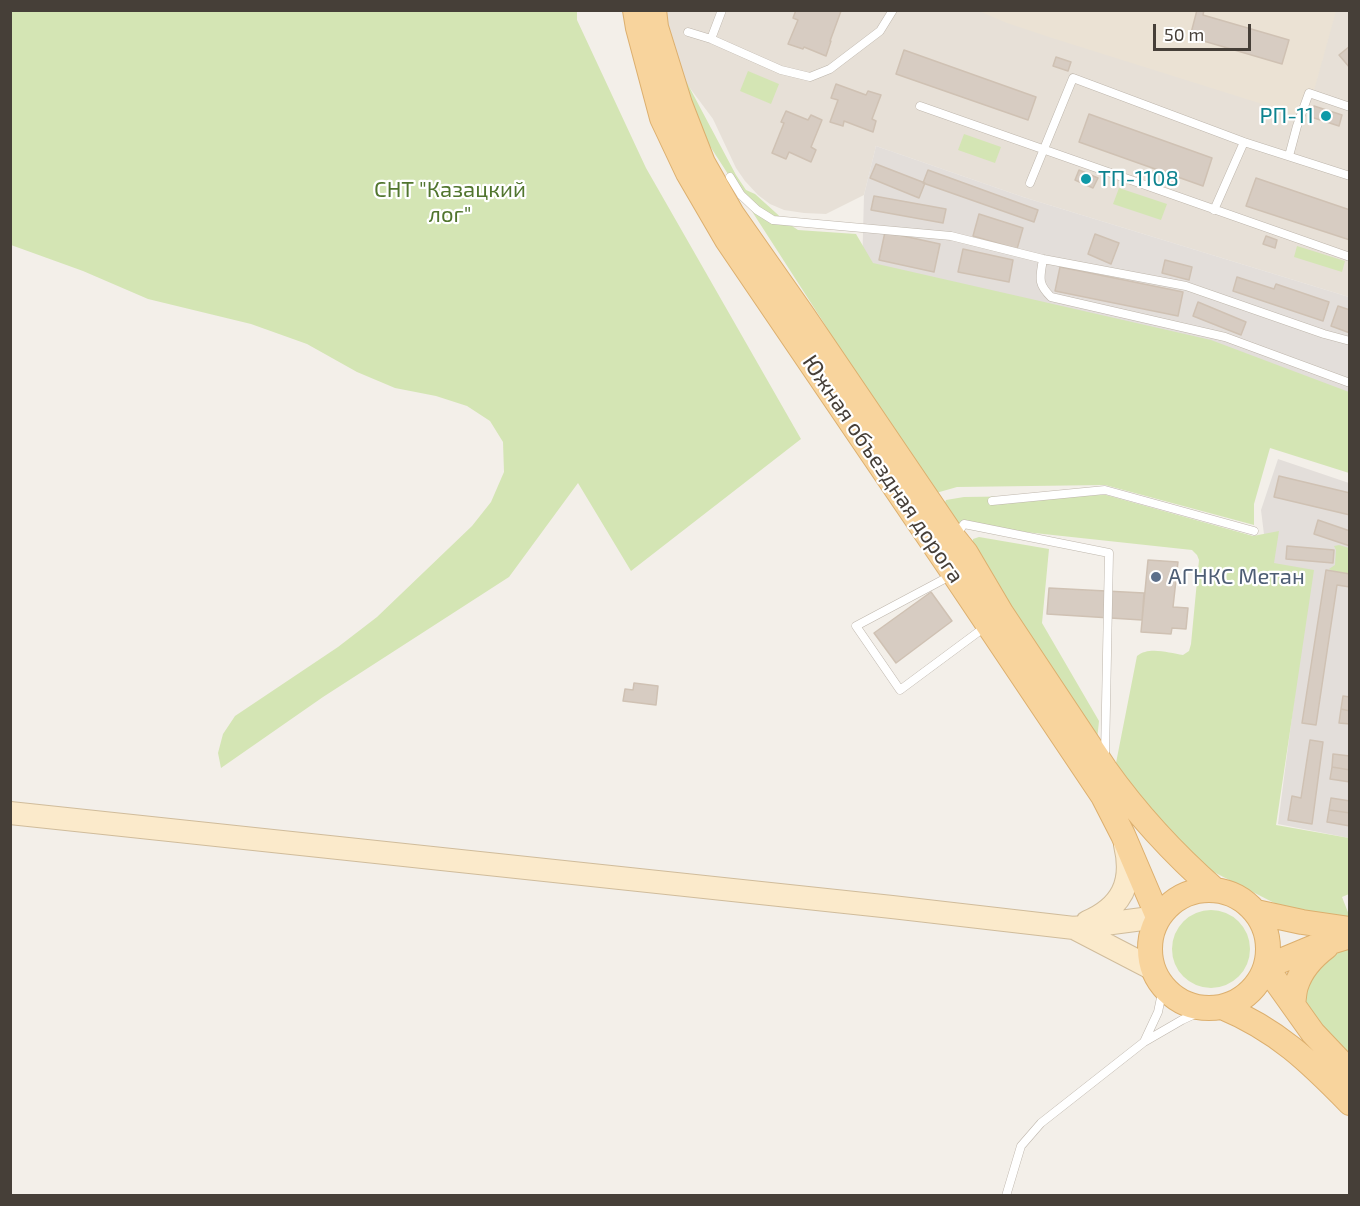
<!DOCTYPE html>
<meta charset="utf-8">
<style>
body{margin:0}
#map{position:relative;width:1360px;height:1206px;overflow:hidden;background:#f3efe9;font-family:"Exo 2",sans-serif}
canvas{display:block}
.frame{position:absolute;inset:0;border:12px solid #463f38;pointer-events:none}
.scale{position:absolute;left:1153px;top:24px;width:98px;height:27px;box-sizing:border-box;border:3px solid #463f38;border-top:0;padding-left:8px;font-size:18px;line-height:21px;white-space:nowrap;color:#463f38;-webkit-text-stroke:4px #fff;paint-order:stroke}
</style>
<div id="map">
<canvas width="1360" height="1206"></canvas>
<div class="frame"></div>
<div class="scale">50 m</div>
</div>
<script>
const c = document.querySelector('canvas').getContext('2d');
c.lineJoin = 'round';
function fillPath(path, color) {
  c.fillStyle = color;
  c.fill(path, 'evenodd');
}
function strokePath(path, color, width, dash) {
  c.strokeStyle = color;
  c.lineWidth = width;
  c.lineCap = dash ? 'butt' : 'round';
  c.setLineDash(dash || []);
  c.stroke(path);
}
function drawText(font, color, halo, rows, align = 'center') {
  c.font = font + ' "Exo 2",sans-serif';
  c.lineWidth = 4.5;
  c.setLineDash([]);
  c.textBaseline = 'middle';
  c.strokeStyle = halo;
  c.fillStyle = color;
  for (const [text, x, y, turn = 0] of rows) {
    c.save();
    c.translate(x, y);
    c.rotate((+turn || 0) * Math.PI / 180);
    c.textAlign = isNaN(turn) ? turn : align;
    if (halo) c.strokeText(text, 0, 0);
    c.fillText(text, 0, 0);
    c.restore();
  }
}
fillPath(new Path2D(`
 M 667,11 L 1349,11 L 1349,297 L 1023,197 L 876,146 L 864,195 L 826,214 L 804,213 L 784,210 L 770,204 L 758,195 L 745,181 L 736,168 L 713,119 L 660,48 Z`), '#e7e0d7');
fillPath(new Path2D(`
 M 876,146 L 1023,197 L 1349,297 L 1349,399 L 862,270 L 864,195 Z
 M 1278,459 L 1349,483 L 1349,838 L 1278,824 L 1310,577 L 1268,567 L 1261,510 Z`), '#e3deda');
fillPath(new Path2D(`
 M 979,11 L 1336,11 L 1313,94 L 1307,106 L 1294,114 L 1049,37 L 1007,23 Z`), '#ebe2d4');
fillPath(new Path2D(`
 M 11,10 L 577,11 L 577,20 L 646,168 L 801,439 L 631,571 L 578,483 L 509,577 L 323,697 L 221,768 L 218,753 L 223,734 L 235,716 L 338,647 L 377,617 L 472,526 L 491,502 L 504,472 L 503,442 L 490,421 L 467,406 L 436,396 L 395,388 L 357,372 L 307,344 L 251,324 L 148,299 L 83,271 L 11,245 Z
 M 748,71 L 779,84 L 771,104 L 740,91 Z
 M 682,79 L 686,81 L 736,175 L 746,190 L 755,194 L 786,222 L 798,230 L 856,234 L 873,263 L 1211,340 L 1349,392 L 1349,473 L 1270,448 L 1254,504 L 1254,525 L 1105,485 L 957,487 L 929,495 L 822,320 L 697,126 Z
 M 964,134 L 1001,147 L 995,163 L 958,150 Z
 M 1119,188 L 1167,204 L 1161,220 L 1113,204 Z
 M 1297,246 L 1345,261 L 1342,272 L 1294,257 Z
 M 1106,495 L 1253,536 L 1279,531 L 1274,563 L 1314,570 L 1276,825 L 1349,838 L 1349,894 L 1342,897 L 1349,915 L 1349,918 L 1288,910 L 1198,864 L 1126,784 L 1116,763 L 1137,656 C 1149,646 1169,653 1183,655 L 1189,651 L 1191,644 L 1199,560 L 1197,555 L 1192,550 L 951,524 L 943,507 L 946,500 L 964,497 Z
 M 979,537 L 1049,549 L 1042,623 L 1099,721 L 1097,740 L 972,549 L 973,539 Z
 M 1339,545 L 1349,548 L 1349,574 L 1334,572 L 1329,569 L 1335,565 L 1336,550 L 1334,546 Z
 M1172 949a39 39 0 1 1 78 0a39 39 0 1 1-78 0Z
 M 1349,948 L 1349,1055 L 1304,1007 L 1304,979 L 1335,952 Z`), '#d4e5b4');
const building = new Path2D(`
 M 796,10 L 841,11 L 830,41 L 831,41 L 826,56 L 804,47 L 803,49 L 788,44 L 798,20 L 793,18 Z
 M 1197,10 L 1204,10 L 1203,15 L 1289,40 L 1282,64 L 1190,37 Z
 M 1350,46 L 1350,68 L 1339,55 Z
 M 904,50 L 1036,97 L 1028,120 L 896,74 Z
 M 1056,57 L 1071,62 L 1068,71 L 1053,66 Z
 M 836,84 L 866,95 L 868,91 L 881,95 L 872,119 L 876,121 L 873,132 L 844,121 L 843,126 L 830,122 L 838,100 L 831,98 Z
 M 1314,106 L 1342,115 L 1339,126 L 1311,117 Z
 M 786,111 L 808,120 L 811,115 L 822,120 L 811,147 L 816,150 L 811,162 L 789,152 L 786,159 L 772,153 L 784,123 L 781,122 Z
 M 1089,114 L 1212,158 L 1203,186 L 1079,142 Z
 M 876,164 L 925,183 L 919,198 L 870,178 Z
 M 928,170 L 1038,210 L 1034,222 L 923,183 Z
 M 1079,170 L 1098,178 L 1093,188 L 1075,180 Z
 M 1256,178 L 1350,210 L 1350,240 L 1246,206 Z
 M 874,196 L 946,209 L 943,223 L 871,210 Z
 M 979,214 L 1023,228 L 1017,249 L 973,236 Z
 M 885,232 L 940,244 L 934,272 L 879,260 Z
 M 1095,234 L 1119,243 L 1111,264 L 1088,254 Z
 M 1266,236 L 1277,240 L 1275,248 L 1263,244 Z
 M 963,249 L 1013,260 L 1009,282 L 958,272 Z
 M 1165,260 L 1192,267 L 1189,280 L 1162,273 Z
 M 1060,267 L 1183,292 L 1178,316 L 1055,291 Z
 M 1237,277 L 1274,289 L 1276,284 L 1329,302 L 1323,321 L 1233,291 Z
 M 1198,302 L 1246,322 L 1241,335 L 1193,316 Z
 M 1338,306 L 1350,310 L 1350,333 L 1331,326 Z
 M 1279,476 L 1350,493 L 1350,515 L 1274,497 Z
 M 1318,520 L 1350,531 L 1350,546 L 1314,534 Z
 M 1287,546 L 1334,550 L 1333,563 L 1286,559 Z
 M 1148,560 L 1178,562 L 1173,607 L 1188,608 L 1186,629 L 1172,628 L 1171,634 L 1141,632 Z
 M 1326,570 L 1350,574 L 1350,587 L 1337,585 L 1316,725 L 1302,723 Z
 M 1049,588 L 1144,593 L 1142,620 L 1047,614 Z
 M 931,592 L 952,621 L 896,663 L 874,633 Z
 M 634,683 L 658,686 L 656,705 L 623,701 L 625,689 L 633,690 Z
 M 1343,696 L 1350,697 L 1350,711 L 1341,709 Z
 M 1341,709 L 1350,711 L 1350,724 L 1339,723 Z
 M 1310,740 L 1323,742 L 1312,824 L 1288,820 L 1292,796 L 1301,798 Z
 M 1333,754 L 1350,756 L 1350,770 L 1332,767 Z
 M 1332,767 L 1350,770 L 1350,782 L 1330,779 Z
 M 1331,798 L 1350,801 L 1350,813 L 1329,810 Z
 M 1329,810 L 1350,813 L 1350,826 L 1327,822 Z`);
fillPath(building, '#d7ccc2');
strokePath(building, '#cfc1b3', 1.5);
const lane = new Path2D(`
 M 688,32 L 711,39 L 781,70 L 810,77 L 830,69 L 880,31 L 893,10
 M 711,39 L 722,10
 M 920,106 L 1350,257
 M 1289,156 L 1297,126 L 1309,93 L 1350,107
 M 730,177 L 741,195 L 757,210 L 773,220 L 951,236 L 1043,259 L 1186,286 L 1324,334 L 1350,341
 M 1030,183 L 1073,78 L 1244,142 L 1350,176
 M 1214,210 L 1244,142
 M 1043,259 C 1040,278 1037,283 1051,297 L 1225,337 L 1350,383
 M 992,501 L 1105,490 L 1254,531
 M 957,534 L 964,524 L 1109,553 L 1105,756
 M 950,576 L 856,626 L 900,690 L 985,627
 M 1163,988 L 1158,1012 L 1144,1042 L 1182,1020 L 1206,1009
 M 1006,1196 L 1021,1146 L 1041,1123 L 1144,1042`);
const secondary = new Path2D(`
 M 10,813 L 892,907 L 1074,928 L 1158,917
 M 1087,922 C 1122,907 1134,882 1125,845
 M 1074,928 L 1153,969`);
const primary = new Path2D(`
 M 635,10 L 638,28 L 662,118 L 688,173 L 727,240 L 954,574 L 1103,796 L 1123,835 L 1158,917
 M 654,10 L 656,27 L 680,104 L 703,163 L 732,214 L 802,314 L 954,538 L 966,553 L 1002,614 L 1105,769 C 1137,814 1174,854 1215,890
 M1150 949a59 59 0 1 1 118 0a59 59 0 1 1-118 0Z
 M 1256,912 L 1302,922 L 1350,929
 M 1350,936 L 1314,947 L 1266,967 L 1313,1033 L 1350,1072
 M 1293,1005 C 1294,999 1294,992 1296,986 C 1301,970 1314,956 1326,947
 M 1222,1007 C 1277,1030 1309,1061 1350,1103`);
strokePath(lane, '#beb6ac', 9);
strokePath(secondary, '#d0bc9b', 24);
strokePath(primary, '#dcaf6e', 26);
strokePath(lane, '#fff', 8);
strokePath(secondary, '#fbeacb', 22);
strokePath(primary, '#f8d49d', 24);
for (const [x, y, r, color] of [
 [1326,116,6,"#0f9aa8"],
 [1086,179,6,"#0f9aa8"],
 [1156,577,6,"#5c6f8a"]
]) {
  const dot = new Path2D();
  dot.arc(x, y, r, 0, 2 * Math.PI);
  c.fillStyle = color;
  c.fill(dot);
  strokePath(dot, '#fff', 2);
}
drawText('22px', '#0d838f', '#fff', [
 ["РП-11",1314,116],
 ["ТП-1108",1098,179,"left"]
], 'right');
drawText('22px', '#51752e', '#fff', [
 ["СНТ \"Казацкий",450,190],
 ["лог\"",450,215]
]);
drawText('22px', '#463f38', '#fff', [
 ["Южная объездная дорога",883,469,56]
]);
drawText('22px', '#4e5e75', '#fff', [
 ["АГНКС Метан",1168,577]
], 'left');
</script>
